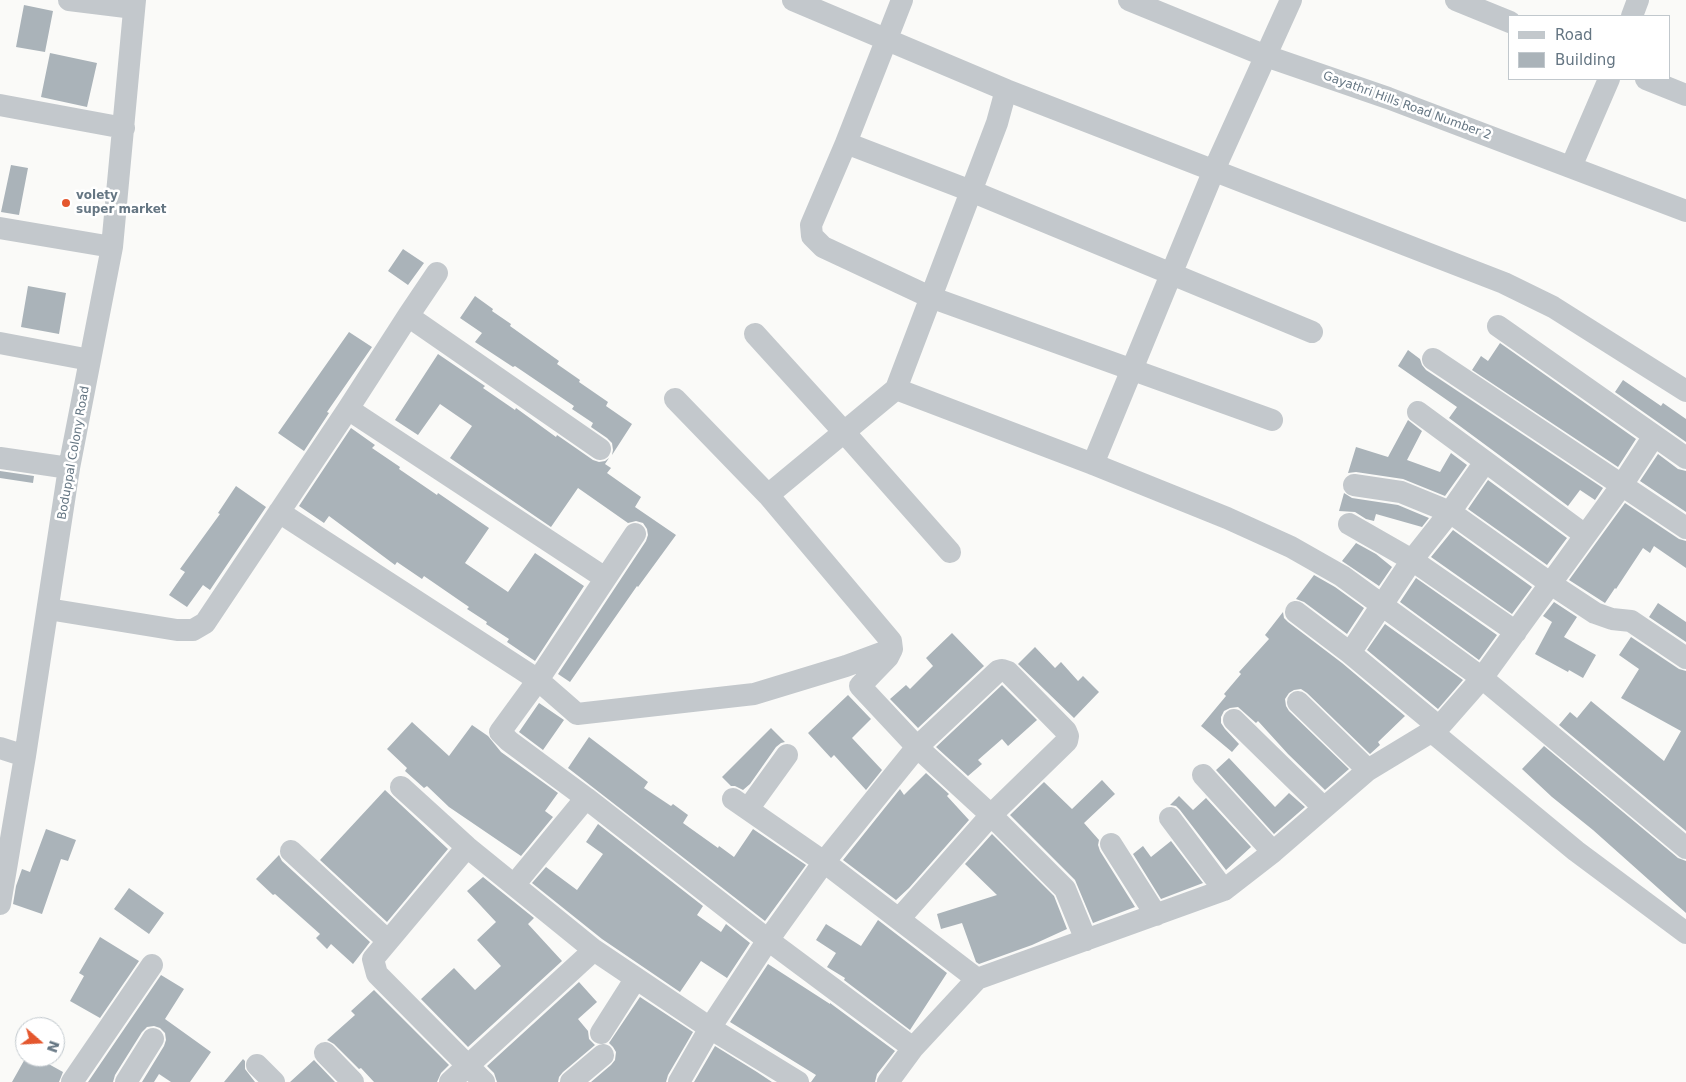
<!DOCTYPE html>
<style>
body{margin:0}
#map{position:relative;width:1686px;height:1082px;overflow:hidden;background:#fafaf8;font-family:"DejaVu Sans",sans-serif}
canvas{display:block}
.legend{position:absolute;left:1508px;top:15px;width:162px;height:65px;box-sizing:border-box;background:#fff;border:1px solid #c1c8cd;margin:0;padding:6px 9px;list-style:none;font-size:15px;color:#657683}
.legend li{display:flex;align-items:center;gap:10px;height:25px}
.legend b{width:25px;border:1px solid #c1c8cd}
.north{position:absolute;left:15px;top:1017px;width:50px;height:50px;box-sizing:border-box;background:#fff;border:1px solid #c1c8cd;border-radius:50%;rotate:109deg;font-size:14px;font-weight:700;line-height:20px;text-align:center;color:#657683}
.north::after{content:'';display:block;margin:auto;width:18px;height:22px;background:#e4572e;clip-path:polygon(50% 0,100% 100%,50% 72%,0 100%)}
</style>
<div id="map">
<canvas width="1686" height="1082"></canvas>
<ul class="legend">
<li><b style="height:6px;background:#c3c8cc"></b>Road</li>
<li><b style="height:14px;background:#aab3b9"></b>Building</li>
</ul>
<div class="north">N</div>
</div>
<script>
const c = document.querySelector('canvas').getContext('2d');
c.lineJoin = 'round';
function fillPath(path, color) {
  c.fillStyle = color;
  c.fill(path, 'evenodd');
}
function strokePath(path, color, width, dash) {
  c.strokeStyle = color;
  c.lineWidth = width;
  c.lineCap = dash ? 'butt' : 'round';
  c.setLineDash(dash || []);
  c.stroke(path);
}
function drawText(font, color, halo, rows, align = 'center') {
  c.font = font + ' "DejaVu Sans",sans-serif';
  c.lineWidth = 5;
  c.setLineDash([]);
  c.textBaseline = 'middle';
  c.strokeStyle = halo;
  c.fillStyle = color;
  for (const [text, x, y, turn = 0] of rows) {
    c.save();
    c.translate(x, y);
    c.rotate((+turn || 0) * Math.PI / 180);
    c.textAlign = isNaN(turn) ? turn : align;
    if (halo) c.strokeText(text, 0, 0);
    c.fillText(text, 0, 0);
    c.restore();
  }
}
fillPath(new Path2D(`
 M 24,5 L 53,11 L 45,52 L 16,47 Z
 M 50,53 L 97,63 L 87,107 L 41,97 Z
 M 11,165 L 28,168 L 19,215 L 1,212 Z
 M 403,249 L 424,263 L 408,285 L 388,271 Z
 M 28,286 L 66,293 L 59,334 L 21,327 Z
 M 475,296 L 493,309 L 492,311 L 511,324 L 510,326 L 559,361 L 557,364 L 580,380 L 579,382 L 608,402 L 606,406 L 632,424 L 612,455 L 613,450 L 612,443 L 607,438 L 591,427 L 593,423 L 572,409 L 574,406 L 515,366 L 513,367 L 475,342 L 482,333 L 460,318 Z
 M 349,332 L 372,347 L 327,412 L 329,413 L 304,451 L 278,433 Z
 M 1500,343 L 1636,439 L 1618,467 L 1472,370 L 1481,356 L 1488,361 Z
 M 1408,350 L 1420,359 L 1422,365 L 1426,370 L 1603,488 L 1595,500 L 1580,490 L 1568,506 L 1449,418 L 1457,407 L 1398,366 Z
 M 438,354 L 485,386 L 483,388 L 515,410 L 516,408 L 556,437 L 557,435 L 593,460 L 599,462 L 605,461 L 609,458 L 605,464 L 611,468 L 607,473 L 641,497 L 635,507 L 676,535 L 638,587 L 637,586 L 570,682 L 558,674 L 646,541 L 648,535 L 647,529 L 643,523 L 636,521 L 628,523 L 578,488 L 551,527 L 450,458 L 472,426 L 440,404 L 418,435 L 395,420 Z
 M 1623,380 L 1661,406 L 1663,403 L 1686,419 L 1686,442 L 1615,392 Z
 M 1408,420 L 1422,431 L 1407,460 L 1440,472 L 1451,453 L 1467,465 L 1445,496 L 1403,479 L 1356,472 L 1348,473 L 1356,447 L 1388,457 Z
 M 351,428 L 375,445 L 372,448 L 400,467 L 399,469 L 437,495 L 438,493 L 489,528 L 465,563 L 508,592 L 535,553 L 584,586 L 535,661 L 507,642 L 509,639 L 486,624 L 487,622 L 467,609 L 469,607 L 424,576 L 422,579 L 397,562 L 395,565 L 329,516 L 324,523 L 299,506 Z
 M 1658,454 L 1678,469 L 1686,471 L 1686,512 L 1640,481 Z
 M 0,471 L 34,476 L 33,483 L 0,478 Z
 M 1488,480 L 1567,538 L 1547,565 L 1468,509 Z
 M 236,486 L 266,507 L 210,590 L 203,585 L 187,607 L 169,595 L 185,572 L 180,569 L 220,514 L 218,513 Z
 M 1344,493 L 1352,498 L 1398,505 L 1429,518 L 1422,527 L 1376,514 L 1374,521 L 1366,519 L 1355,512 L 1339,511 Z
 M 1625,503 L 1679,539 L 1686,541 L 1686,568 L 1654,546 L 1650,553 L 1643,548 L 1616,589 L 1615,588 L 1605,603 L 1569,580 Z
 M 1453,530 L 1532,587 L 1512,614 L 1431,557 Z
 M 1356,543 L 1376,554 L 1392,567 L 1379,586 L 1342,561 Z
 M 1314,575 L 1335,587 L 1364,608 L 1347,634 L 1304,602 L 1296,599 Z
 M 1416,578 L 1497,635 L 1479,660 L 1400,602 Z
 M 1554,602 L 1577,617 L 1564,637 L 1596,655 L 1583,678 L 1569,670 L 1568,672 L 1535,654 L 1552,622 L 1543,616 Z
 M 1658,603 L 1686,622 L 1686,642 L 1649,617 Z
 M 1283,612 L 1284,618 L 1288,622 L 1342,663 L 1405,716 L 1378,742 L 1380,745 L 1370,754 L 1307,693 L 1301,689 L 1294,690 L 1289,693 L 1285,699 L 1286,706 L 1289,711 L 1349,769 L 1325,790 L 1288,754 L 1258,721 L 1256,723 L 1238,707 L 1230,708 L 1224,711 L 1221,717 L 1221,723 L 1225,729 L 1239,744 L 1232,752 L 1201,726 L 1226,696 L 1224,694 L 1241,674 L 1239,672 L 1269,639 L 1265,635 Z
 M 1385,624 L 1463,680 L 1438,709 L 1367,650 Z
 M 952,633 L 984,666 L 918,728 L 890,699 L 906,685 L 910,689 L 933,666 L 926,658 Z
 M 1631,637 L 1679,669 L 1686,671 L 1686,831 L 1559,725 L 1570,712 L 1577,718 L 1591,701 L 1664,761 L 1681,731 L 1621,698 L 1639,669 L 1619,655 Z
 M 1035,647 L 1055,668 L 1061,662 L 1078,681 L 1083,676 L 1099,692 L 1074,718 L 1018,664 Z
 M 1002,685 L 1037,720 L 1008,746 L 1002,739 L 978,760 L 982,764 L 968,776 L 936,747 Z
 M 848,695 L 871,719 L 852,738 L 882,770 L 866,790 L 834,755 L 831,758 L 808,733 Z
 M 539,703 L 564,720 L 543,750 L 519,732 Z
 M 412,722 L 449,756 L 472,725 L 488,736 L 501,752 L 558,793 L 545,811 L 553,817 L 521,856 L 449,807 L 427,786 L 424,788 L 405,771 L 407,768 L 387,749 Z
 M 771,728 L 785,742 L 781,743 L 776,747 L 750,784 L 743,790 L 735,786 L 731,786 L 722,777 Z
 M 589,737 L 648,782 L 644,788 L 671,806 L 673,804 L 688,815 L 683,823 L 718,848 L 719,846 L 734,857 L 753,829 L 806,865 L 765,921 L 568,768 Z
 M 1544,746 L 1678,858 L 1686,861 L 1686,913 L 1593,830 L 1552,797 L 1522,769 Z
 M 1229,758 L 1275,807 L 1289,793 L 1305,807 L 1274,834 L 1216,770 Z
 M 926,773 L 949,794 L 947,796 L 969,820 L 909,888 L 896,900 L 843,860 L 900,789 L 904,795 Z
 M 1102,780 L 1115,794 L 1084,823 L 1099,840 L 1098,845 L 1100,851 L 1135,907 L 1093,923 L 1075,880 L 1010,815 L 1044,782 L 1072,809 Z
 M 385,790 L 448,849 L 387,922 L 320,860 Z
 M 1179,796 L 1193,810 L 1206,798 L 1251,847 L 1226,870 L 1180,810 L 1176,806 L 1170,805 Z
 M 598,824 L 703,906 L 697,915 L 721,932 L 726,924 L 750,943 L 727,978 L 701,961 L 680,992 L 602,939 L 532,883 L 546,867 L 577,890 L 603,854 L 586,842 Z
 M 46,829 L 76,840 L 68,861 L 61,859 L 42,914 L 13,904 L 16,886 L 22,869 L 30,872 Z
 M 992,834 L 1054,896 L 1067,929 L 1032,945 L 979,964 L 976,962 L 962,923 L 941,929 L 937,914 L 997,895 L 965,864 Z
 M 1171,841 L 1203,883 L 1161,899 L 1133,854 L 1143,846 L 1151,857 Z
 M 279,855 L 282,861 L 370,942 L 353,964 L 331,944 L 327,949 L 316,938 L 320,934 L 275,894 L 273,895 L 256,879 Z
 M 483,877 L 534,918 L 528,924 L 562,961 L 468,1047 L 421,999 L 454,968 L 475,990 L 501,966 L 477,940 L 496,922 L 467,891 Z
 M 129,888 L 164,913 L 149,934 L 114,909 Z
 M 878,920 L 947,973 L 910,1030 L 844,980 L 845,978 L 827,967 L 836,953 L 816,940 L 826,924 L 861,946 Z
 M 100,937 L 139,961 L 100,1018 L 70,1001 L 84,976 L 79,973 Z
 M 768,964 L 830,1004 L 830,1003 L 895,1051 L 877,1074 L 875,1082 L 811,1082 L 816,1075 L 730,1022 Z
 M 161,975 L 184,989 L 165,1019 L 211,1052 L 190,1082 L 171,1082 L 159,1074 L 154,1082 L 142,1082 L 164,1046 L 166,1040 L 165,1033 L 160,1028 L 154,1026 L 147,1027 L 142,1032 L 115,1075 L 113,1082 L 88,1082 Z
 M 579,982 L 597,1002 L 578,1019 L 588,1031 L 589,1039 L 595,1045 L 563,1072 L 559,1077 L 558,1082 L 497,1082 L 494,1073 L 487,1066 Z
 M 374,990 L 449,1065 L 441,1073 L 437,1082 L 374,1082 L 361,1068 L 359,1069 L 334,1044 L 327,1040 L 355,1015 L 351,1011 Z
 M 640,997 L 693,1032 L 668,1075 L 666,1082 L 591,1082 L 611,1065 L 615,1060 L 616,1052 L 613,1047 L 609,1043 Z
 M 715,1046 L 757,1072 L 772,1082 L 694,1082 Z
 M 26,1057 L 36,1057 L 63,1072 L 59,1082 L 12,1082 Z
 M 243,1059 L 245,1061 L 245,1069 L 255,1082 L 224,1082 Z
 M 314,1060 L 335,1082 L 290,1082 Z`), '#aab3b9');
strokePath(new Path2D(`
 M 69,0 L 134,8
 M 793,0 L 1006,90
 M 902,0 L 846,143 L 811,225 L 812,236 L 823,247 L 930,297 L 1272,420
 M 1129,0 L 1266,56 L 1388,98 L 1686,211
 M 1456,0 L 1510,22
 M 1632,16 L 1638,0
 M 1646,79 L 1686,95
 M 0,105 L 124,128
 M 846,143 L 971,191 L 1312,332
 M 1571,167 L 1609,79
 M 0,228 L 112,247
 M 408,316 L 437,273
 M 1498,326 L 1686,458
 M 755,334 L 844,432 L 950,552
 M 0,343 L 90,360
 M 1433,359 L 1686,528
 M 1686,391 L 1553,307 L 1504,283 L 1006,90 L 997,123 L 896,389 L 1093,464 L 1227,518 L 1291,547 L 1342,576 L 1482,678 L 1686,848
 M 675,399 L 768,495 L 891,641 L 892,649 L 888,657 L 860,686 L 917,747 L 991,815 L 1065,889 L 1086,940
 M 348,409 L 605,578
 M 1418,412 L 1585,535
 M 0,458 L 69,468
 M 1093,464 L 1214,170 L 1291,0
 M 1354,485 L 1401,492 L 1450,512 L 1551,584 L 1595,613 L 1612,619 L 1631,621 L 1686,658
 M 768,495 L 896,389
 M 279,512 L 538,680 L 577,714 L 754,694 L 846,666 L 892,649
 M 1349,524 L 1412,560 L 1516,632
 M 635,534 L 538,680 L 500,732 L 509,741 L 586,798 L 768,940 L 913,1048
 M 48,609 L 177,630 L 193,630 L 205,623 L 348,409 L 408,316 L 600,449
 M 1296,612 L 1350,653 L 1439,727
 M 1350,653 L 1412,560 L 1450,512 L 1485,462
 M 1298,702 L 1368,770
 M 1234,720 L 1323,807
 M 1431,731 L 1576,851 L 1686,933
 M 0,748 L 25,756
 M 1203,775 L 1273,852
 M 401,787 L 467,847 L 594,950 L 710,1028 L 798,1082
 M 733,799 L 824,862 L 977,979
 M 748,809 L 787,755
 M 1170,818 L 1224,890
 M 1111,844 L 1156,915
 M 467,847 L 373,959 L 377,974 L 484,1082
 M 291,851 L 388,941
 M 514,885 L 586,798
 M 0,904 L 25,756 L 69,468 L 112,247 L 135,0
 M 601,1033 L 636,978
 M 325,1053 L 353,1082
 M 257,1065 L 274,1082
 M 72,1082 L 152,965
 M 126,1082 L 153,1039
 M 450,1082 L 594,950
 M 571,1082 L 603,1055
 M 679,1082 L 710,1028 L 768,940 L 824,862 L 917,747 L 998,671 L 1002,670 L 1008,672 L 1066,731 L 1068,736 L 1067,741 L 991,815 L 899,919
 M 888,1082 L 913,1048 L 977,979 L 1224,890 L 1273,852 L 1368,770 L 1439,727 L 1482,678 L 1622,485 L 1654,436`), '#c3c8cc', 22);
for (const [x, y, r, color] of [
 [66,203,5,"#e4572e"]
]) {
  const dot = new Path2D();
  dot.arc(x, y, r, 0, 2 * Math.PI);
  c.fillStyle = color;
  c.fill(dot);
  strokePath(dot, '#fff', 2);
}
drawText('12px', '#657683', '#fff', [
 ["Gayathri Hills Road Number 2",1407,106,20],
 ["Boduppal Colony Road",74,453,-80]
]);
drawText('bold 12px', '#657683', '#fff', [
 ["volety",76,196],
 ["super market",76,210]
], 'left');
</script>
